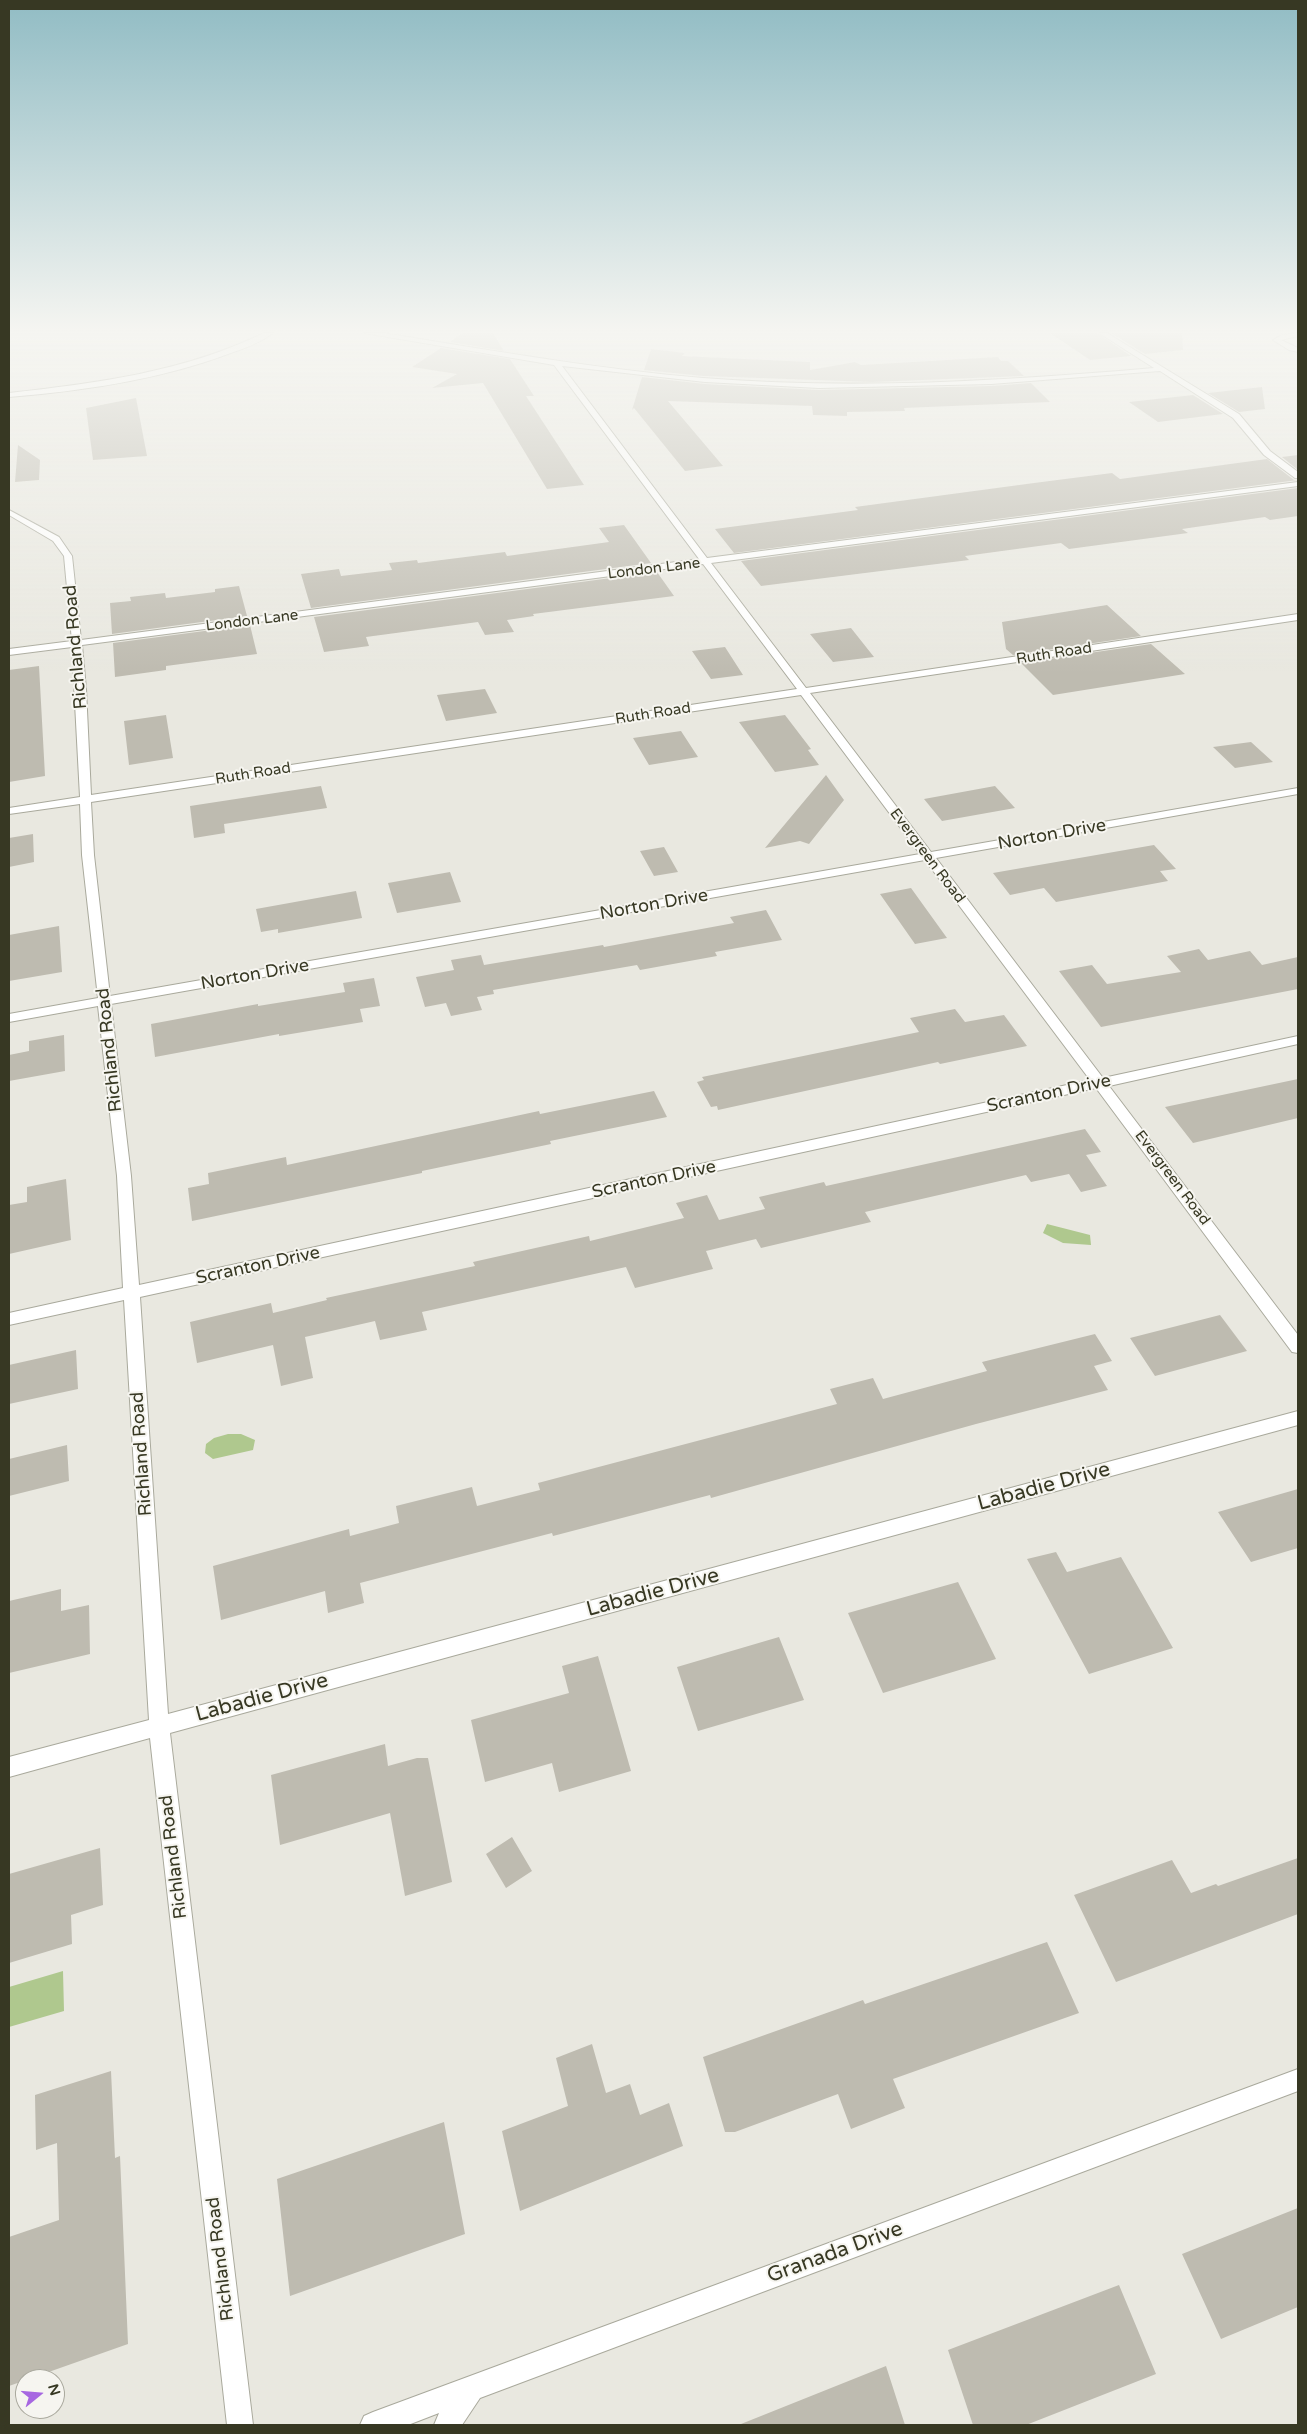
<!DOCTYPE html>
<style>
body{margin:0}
#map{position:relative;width:1307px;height:2434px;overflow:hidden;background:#e9e8e0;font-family:"Varela Round",sans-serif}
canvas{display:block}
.frame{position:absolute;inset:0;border:10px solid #373823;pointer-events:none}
.north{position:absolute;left:15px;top:2369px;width:50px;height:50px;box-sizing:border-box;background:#f6f5f0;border:1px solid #aaa99e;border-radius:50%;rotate:73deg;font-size:14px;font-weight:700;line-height:20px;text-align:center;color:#373823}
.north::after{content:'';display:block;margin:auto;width:18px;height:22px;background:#a767e1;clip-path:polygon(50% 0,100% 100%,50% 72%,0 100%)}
</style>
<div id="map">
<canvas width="1307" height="2434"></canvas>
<div class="frame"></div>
<div class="north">N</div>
</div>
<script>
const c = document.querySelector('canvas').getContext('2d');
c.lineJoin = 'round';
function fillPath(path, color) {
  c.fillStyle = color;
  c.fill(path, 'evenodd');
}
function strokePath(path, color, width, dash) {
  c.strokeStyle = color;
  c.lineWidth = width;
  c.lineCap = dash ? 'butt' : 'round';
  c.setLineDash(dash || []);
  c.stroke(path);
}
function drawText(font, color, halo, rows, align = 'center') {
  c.font = font + ' "Varela Round",sans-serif';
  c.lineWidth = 4;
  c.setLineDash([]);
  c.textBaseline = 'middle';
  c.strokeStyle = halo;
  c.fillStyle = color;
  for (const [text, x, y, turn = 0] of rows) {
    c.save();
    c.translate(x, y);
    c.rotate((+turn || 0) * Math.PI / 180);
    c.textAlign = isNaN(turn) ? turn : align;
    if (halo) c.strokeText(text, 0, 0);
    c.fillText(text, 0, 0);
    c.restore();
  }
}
fillPath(new Path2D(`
 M 1047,1224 L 1090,1235 L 1091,1245 L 1063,1243 L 1043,1233 Z
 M 228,1434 L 241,1434 L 255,1440 L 253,1450 L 213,1459 L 205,1453 L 206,1444 L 214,1438 Z
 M 63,1971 L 64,2011 L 9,2027 L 9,1987 Z`), '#afc88e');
fillPath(new Path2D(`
 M 462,333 L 493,333 L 504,351 L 450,342 Z
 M 1050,333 L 1097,333 L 1131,356 L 1090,360 Z
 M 1111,333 L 1182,333 L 1183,350 L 1145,354 Z
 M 441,348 L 510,359 L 534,396 L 526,396 L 584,485 L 547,489 L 483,383 L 432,388 L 457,374 L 412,367 Z
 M 651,349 L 685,353 L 682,356 L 810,362 L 810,370 L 855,362 L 861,365 L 998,357 L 1001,361 L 1008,361 L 1024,376 L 872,382 L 703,376 L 644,370 Z
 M 642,377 L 705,384 L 819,390 L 991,386 L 1031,383 L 1050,402 L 904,408 L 905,411 L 847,412 L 847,416 L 813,415 L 812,406 L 668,401 L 723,466 L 685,471 L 634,408 L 632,410 Z
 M 1262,387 L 1265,409 L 1239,412 L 1208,393 Z
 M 1193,395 L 1223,414 L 1158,422 L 1129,402 Z
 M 136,398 L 147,456 L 93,460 L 86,408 Z
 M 18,445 L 40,460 L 39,480 L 15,482 Z
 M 1298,455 L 1298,470 L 1282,457 Z
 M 1267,459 L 1294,480 L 1298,480 L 734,553 L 715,529 L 858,510 L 855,507 L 1034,483 L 1112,473 L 1120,479 Z
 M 1298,488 L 1298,516 L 1270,520 L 1265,517 L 1182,529 L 1188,533 L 1069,549 L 1061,543 L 965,556 L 969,560 L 761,586 L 741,561 Z
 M 624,525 L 651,563 L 311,608 L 301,574 L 339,569 L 341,576 L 392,570 L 389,563 L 417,560 L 418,563 L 505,552 L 507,556 L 609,542 L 599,528 Z
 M 657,572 L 674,596 L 533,614 L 534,616 L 507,620 L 514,632 L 485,635 L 478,622 L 366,637 L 369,646 L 324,652 L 314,617 Z
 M 239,586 L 247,616 L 112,634 L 110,603 L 131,601 L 130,597 L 165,593 L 166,598 L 215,592 L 215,589 Z
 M 1107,605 L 1141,636 L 1013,655 L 1006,649 L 1002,622 Z
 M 250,625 L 257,654 L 166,666 L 166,670 L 115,677 L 113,643 Z
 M 851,628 L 874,657 L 833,662 L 810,634 Z
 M 1151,644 L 1185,674 L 1053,695 L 1021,663 Z
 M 725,647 L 743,675 L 711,679 L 692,651 Z
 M 39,666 L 45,776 L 9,782 L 9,670 Z
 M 485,689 L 497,713 L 446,721 L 437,695 Z
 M 166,715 L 173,758 L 129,765 L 124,721 Z
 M 785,715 L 811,749 L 808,750 L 819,765 L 775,772 L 739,722 Z
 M 681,731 L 698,757 L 649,765 L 633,738 Z
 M 1251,742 L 1273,762 L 1235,768 L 1213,747 Z
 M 826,775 L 844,800 L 809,844 L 800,841 L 765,848 Z
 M 321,786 L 327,808 L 224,824 L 225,833 L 194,838 L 190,806 Z
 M 995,786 L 1015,808 L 942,821 L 924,799 Z
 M 33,834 L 34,862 L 9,867 L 9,838 Z
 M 1154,845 L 1176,869 L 1160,871 L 1168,881 L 1056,902 L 1044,888 L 1010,895 L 993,873 Z
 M 664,847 L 678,872 L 654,876 L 640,851 Z
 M 450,872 L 461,902 L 397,913 L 388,883 Z
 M 911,888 L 947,938 L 915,944 L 880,894 Z
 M 356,891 L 362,918 L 278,933 L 278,929 L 261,932 L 256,909 Z
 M 766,910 L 782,940 L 715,952 L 717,956 L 640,970 L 637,965 L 493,990 L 494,994 L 477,997 L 482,1010 L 451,1016 L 446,1003 L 425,1007 L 416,977 L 454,970 L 451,960 L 481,955 L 484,965 L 603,945 L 604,947 L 734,923 L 730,917 Z
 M 59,926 L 62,972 L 9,981 L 9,935 Z
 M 1199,949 L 1208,960 L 1250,951 L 1262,965 L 1298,957 L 1298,989 L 1101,1027 L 1059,971 L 1092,965 L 1107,984 L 1181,972 L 1167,956 Z
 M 374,978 L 380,1006 L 360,1009 L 363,1022 L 279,1036 L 279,1034 L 155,1057 L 151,1024 L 258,1004 L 258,1006 L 345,992 L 343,983 Z
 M 955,1009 L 965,1022 L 1004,1015 L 1027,1046 L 940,1064 L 938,1062 L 718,1110 L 717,1106 L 711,1107 L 697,1082 L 704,1080 L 702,1077 L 919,1032 L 910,1018 Z
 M 64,1035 L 65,1071 L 9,1081 L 9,1055 L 29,1051 L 29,1041 Z
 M 1298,1079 L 1298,1118 L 1193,1143 L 1165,1107 Z
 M 654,1091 L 667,1117 L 550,1141 L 551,1144 L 422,1171 L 422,1173 L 192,1221 L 188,1188 L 209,1184 L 208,1173 L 286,1157 L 287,1165 L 539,1111 L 540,1114 Z
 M 1085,1129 L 1101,1152 L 1086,1155 L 1107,1186 L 1081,1192 L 1069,1174 L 1031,1182 L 1026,1175 L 865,1212 L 871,1222 L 761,1248 L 756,1239 L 706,1251 L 713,1269 L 635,1288 L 626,1267 L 422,1312 L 427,1330 L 380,1340 L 375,1321 L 305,1337 L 313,1378 L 281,1386 L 273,1345 L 197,1363 L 190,1322 L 271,1303 L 273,1313 L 327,1300 L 326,1298 L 475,1266 L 473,1262 L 589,1236 L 590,1241 L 684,1218 L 676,1203 L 707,1195 L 719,1220 L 765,1209 L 759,1197 L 824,1182 L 826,1186 Z
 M 66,1179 L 71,1240 L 9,1254 L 9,1205 L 27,1202 L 27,1187 Z
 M 1220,1315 L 1247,1351 L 1155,1376 L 1130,1338 Z
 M 1095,1334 L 1112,1361 L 1094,1366 L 1108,1390 L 976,1424 L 711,1498 L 710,1495 L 553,1536 L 552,1533 L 360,1583 L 364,1603 L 328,1613 L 325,1591 L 221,1620 L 213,1566 L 349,1529 L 350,1536 L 399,1523 L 396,1506 L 472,1487 L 477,1506 L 540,1490 L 538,1483 L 837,1404 L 830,1389 L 873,1378 L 883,1399 L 987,1371 L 982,1362 Z
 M 76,1350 L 78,1389 L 9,1404 L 9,1365 Z
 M 67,1445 L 69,1481 L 9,1496 L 9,1459 Z
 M 1298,1489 L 1298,1548 L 1251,1562 L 1218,1512 Z
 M 1056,1552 L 1067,1572 L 1121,1557 L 1173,1648 L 1089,1674 L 1027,1559 Z
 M 958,1582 L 996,1659 L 883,1693 L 848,1613 Z
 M 61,1589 L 61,1611 L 89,1605 L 90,1654 L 9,1673 L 9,1601 Z
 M 779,1637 L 804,1700 L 698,1731 L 677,1667 Z
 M 598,1656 L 631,1771 L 559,1792 L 552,1763 L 485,1782 L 471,1720 L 569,1693 L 562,1666 Z
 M 385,1744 L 388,1766 L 417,1758 L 428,1758 L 452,1882 L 405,1896 L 390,1813 L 280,1845 L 271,1775 Z
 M 512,1837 L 532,1871 L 506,1888 L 486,1854 Z
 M 100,1848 L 103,1905 L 71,1915 L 72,1944 L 9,1963 L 9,1874 Z
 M 1298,1858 L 1298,1914 L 1116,1982 L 1074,1895 L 1172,1860 L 1191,1893 L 1216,1884 L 1218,1886 Z
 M 1047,1942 L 1079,2013 L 893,2079 L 905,2108 L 851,2129 L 838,2094 L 735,2132 L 725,2132 L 703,2057 L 863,2000 L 865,2004 Z
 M 592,2044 L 606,2093 L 630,2084 L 640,2115 L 669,2103 L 683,2146 L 520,2211 L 502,2131 L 568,2106 L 556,2058 Z
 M 111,2071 L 115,2158 L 120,2156 L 128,2344 L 9,2386 L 9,2237 L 59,2220 L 57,2143 L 36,2150 L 35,2095 Z
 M 444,2122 L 465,2234 L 290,2296 L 277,2179 Z
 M 1298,2208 L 1298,2307 L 1221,2339 L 1182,2254 Z
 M 1119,2285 L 1156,2374 L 1026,2425 L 973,2425 L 948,2350 Z
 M 886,2366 L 905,2425 L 741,2425 L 741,2424 Z`), '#bebbb0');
const minor = new Path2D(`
 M 264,333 L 273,333 C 260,343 243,349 228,354 C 159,380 82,391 9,397 L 9,393 C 97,383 184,372 264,333 Z
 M 364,333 L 383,333 C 489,350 596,369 703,378 C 854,390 1004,381 1154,368 L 1099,333 L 1107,333 L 1239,414 L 1270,451 L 1298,472 L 1298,478 L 1295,478 L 1264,455 L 1233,418 L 1160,371 L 991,384 L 819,388 L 705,382 L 562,366 L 707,558 L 1298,482 L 1298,486 L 711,563 L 806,688 L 1298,614 L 1298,620 L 810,693 L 931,852 L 1298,788 L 1298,794 L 936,858 L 1103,1078 L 1298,1036 L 1298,1044 L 1109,1086 L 1298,1335 L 1298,1353 L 1292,1352 L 1096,1088 L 140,1297 L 168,1714 L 1298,1411 L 1298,1425 L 170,1733 L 253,2425 L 227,2425 L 150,1738 L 9,1777 L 9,1757 L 149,1720 L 124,1300 L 9,1325 L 9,1313 L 123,1288 L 117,1176 L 98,1006 L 9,1022 L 9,1014 L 98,998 L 82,855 L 80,804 L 9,814 L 9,808 L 80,797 L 72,647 L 9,655 L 9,649 L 72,641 L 64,556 L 53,541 L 9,515 L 9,510 L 59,537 L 72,556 L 81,640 L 699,559 L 554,365 ZM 703,564 L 797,689 L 91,795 L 86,689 L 82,645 ZM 801,695 L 920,854 L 110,996 L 94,855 L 91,802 ZM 925,860 L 1090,1080 L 139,1285 L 131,1176 L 111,1004 Z
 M 1298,333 L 1298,336 L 1281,340 L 1298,348 L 1298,352 L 1289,350 L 1273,340 L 1282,335 Z
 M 1298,2069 L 1298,2091 L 480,2398 L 462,2425 L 434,2425 L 439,2413 L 408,2425 L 360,2425 L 364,2416 L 373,2412 Z`);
strokePath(minor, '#a9a99c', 2);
fillPath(minor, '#fff');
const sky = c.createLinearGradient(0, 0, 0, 674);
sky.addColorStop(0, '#91bcc4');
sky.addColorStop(0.49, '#f5f5f1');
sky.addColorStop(1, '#f5f5f100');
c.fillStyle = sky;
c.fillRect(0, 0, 1307, 674);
drawText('15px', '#373823', '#f6f5f0', [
 ["London Lane",654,569,-7],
 ["London Lane",252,621,-7],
 ["Ruth Road",1054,654,-9],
 ["Ruth Road",653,714,-9],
 ["Ruth Road",253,774,-9],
 ["Evergreen Road",927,856,53],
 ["Evergreen Road",1172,1178,53]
]);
drawText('18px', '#373823', '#f6f5f0', [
 ["Richland Road",76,647,-95],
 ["Norton Drive",1052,835,-10],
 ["Norton Drive",654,905,-10],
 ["Norton Drive",255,975,-10],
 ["Richland Road",110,1050,-96],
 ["Scranton Drive",1049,1094,-12],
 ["Scranton Drive",654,1180,-12],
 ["Scranton Drive",258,1266,-12],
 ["Richland Road",142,1454,-94],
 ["Richland Road",174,1857,-97],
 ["Richland Road",221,2259,-97]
]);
drawText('21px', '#373823', '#f6f5f0', [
 ["Labadie Drive",1044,1487,-15],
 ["Labadie Drive",653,1593,-15],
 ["Labadie Drive",262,1698,-15],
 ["Granada Drive",835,2253,-20]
]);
</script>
